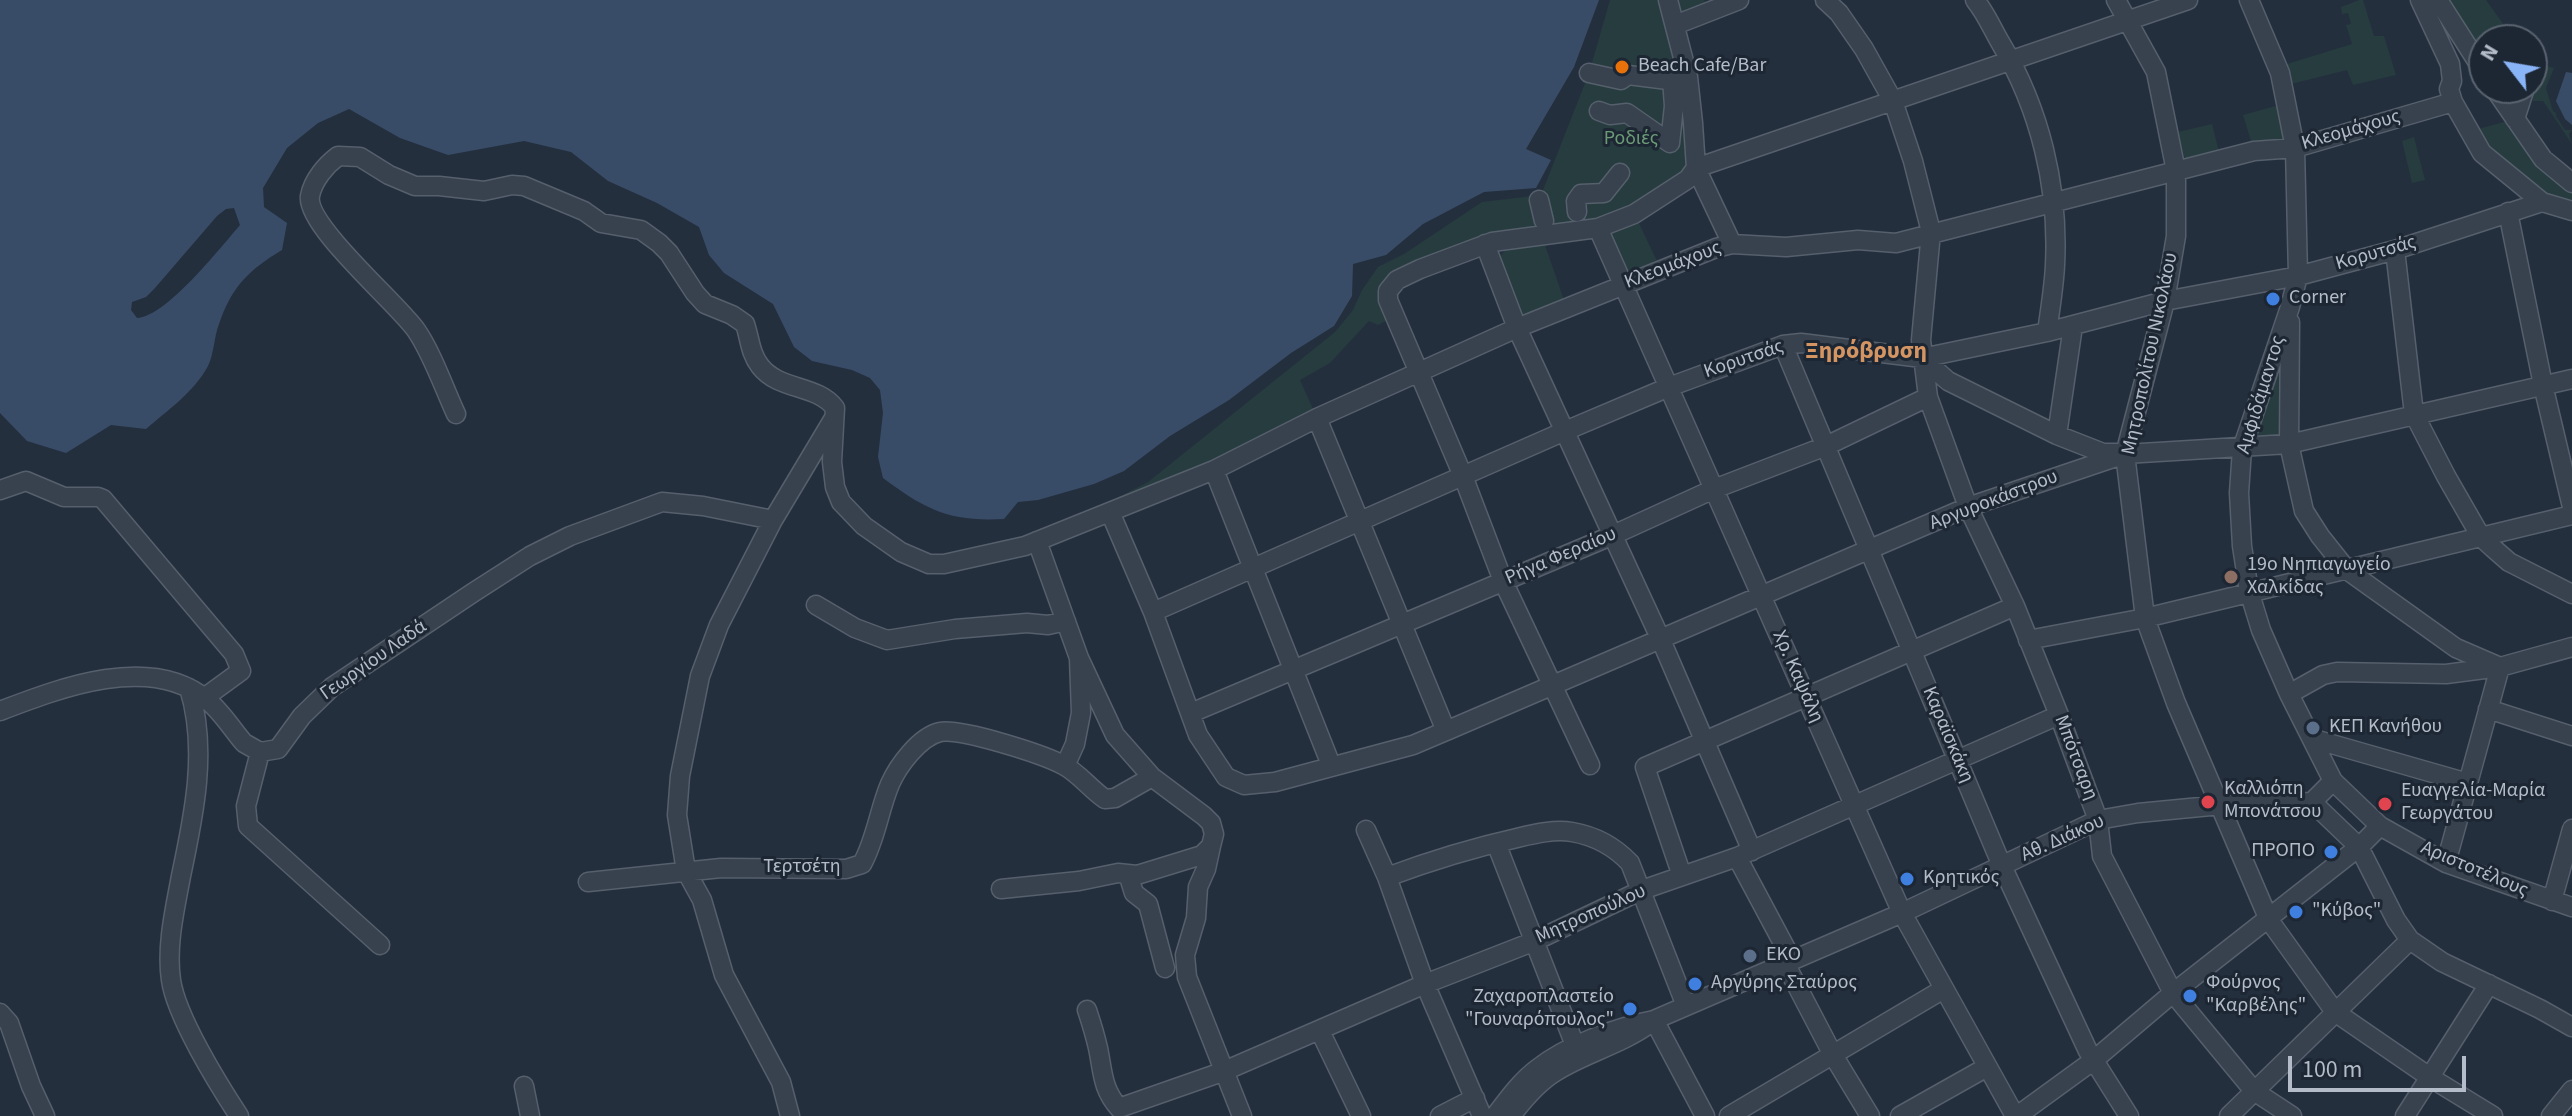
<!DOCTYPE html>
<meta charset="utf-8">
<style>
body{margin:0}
#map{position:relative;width:2572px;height:1116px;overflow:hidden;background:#242f3e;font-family:"Source Sans 3",sans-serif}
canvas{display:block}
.north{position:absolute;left:2468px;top:24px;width:80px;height:80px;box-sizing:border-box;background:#1d2633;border:2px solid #59626f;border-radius:50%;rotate:301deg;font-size:22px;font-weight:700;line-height:32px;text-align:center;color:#b4bcc9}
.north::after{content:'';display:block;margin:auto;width:28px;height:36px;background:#8ab4f8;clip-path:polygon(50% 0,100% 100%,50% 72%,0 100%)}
.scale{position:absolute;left:2288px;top:1056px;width:178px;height:36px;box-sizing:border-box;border:4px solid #b4bcc9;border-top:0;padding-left:10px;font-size:24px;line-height:28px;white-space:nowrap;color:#b4bcc9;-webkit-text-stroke:6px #1d2633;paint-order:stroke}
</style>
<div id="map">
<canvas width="2572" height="1116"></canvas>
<div class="north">N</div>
<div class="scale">100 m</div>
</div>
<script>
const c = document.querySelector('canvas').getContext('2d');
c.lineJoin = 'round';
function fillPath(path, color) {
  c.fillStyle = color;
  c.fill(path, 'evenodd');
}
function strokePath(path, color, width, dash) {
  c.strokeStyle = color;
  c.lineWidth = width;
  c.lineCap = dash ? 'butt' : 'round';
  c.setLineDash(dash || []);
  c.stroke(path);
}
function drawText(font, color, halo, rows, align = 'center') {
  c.font = font + ' "Source Sans 3",sans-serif';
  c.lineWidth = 6;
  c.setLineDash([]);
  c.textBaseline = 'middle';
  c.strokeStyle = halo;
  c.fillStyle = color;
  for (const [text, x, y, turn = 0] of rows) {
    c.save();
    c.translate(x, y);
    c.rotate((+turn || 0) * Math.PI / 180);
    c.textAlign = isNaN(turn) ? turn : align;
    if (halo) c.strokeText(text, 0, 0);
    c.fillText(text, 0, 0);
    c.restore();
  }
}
fillPath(new Path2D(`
 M 1610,0 L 1704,0 L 1706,3 L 1673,17 L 1696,168 L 1634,214 L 1492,242 L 1397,280 L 1395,316 L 1378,325 L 1369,321 L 1330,363 L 1300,380 L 1317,418 L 1110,512 L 1107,503 L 1148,482 L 1335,332 L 1353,310 L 1362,290 L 1378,267 L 1404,254 L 1482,202 L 1541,195 L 1589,73 Z
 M 2359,0 L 2363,0 L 2374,36 L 2384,36 L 2396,75 L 2353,85 L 2347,70 L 2291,84 L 2287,64 L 2352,44 L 2346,25 L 2351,24 L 2348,13 L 2342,14 L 2341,7 Z
 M 2438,0 L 2486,0 L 2515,40 L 2484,40 L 2484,72 Z
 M 2538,63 L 2554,68 L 2546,88 L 2553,111 L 2556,113 L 2556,116 L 2565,130 L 2572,130 L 2569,134 L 2572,144 L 2543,101 L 2533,101 L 2533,81 Z
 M 2494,88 L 2525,88 L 2515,119 L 2572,183 L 2572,211 L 2542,202 L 2471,131 L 2515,119 Z
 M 2279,105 L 2295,148 L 2254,151 L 2243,115 Z
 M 2212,124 L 2221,160 L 2187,168 L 2178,132 Z
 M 2414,137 L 2425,180 L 2412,183 L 2402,141 Z
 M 1637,219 L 1657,261 L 1627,276 L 1609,230 Z
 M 1544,242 L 1565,303 L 1523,321 L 1498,259 L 1506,249 Z
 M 2290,307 L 2289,444 L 2242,449 Z`), '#263c3f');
fillPath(new Path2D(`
 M 0,0 L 1599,0 L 1574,67 L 1526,149 L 1551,160 L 1536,188 L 1484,192 L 1423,224 L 1386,255 L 1353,264 L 1352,296 L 1334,326 L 1291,353 L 1229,400 L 1170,436 L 1124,471 L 1094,484 L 1038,500 L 1018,502 L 1004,519 C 950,522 926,510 883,478 L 878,457 L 883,413 L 880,390 L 870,378 L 852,370 L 812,361 L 794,347 L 773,304 L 724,273 L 709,255 L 699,227 L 657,203 L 608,181 L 571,152 L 524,141 L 448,155 L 400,138 L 349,109 L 318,123 L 287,148 L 263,188 L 264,207 L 287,223 L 282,250 C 249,270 232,286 219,324 C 214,337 214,354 208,366 C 194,392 168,410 146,429 L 111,425 L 66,453 L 27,441 L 0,413 ZM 234,208 L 240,225 C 221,247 166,317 137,318 L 131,310 L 132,302 L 146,297 L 155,288 L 217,216 L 226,209 Z
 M 2566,72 L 2572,73 L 2572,125 L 2565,119 L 2556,101 Z`), '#394c67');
const minor = new Path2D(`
 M 1825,0 L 1839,13 L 1864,49 L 1893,101 L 1913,161 L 1931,232 L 1921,340 L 1928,397 L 1968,507 L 2015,606 L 2059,715 L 2098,820 L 2102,856 L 2173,993 L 2254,1091 L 2292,1116
 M 1975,0 C 1985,12 1992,28 2000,42 C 2040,109 2059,187 2055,265 C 2054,287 2050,310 2047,332
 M 2116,0 L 2156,72 L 2176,171 L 2176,236 L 2165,301 L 2125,454 L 2145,618 L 2176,703 L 2269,920 L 2335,1012 L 2431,1078 L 2493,1116
 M 2249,0 L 2280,73 L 2295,148 L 2298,276 L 2290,307 L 2242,449 L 2239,493 L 2242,546 L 2249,591 L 2261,630 L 2289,694 L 2333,781
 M 2420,0 L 2450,64 L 2452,81 L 2449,89 L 2453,102 L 2482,153 L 2542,202
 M 2438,0 L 2484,72
 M 1675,25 L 1739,0
 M 2532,64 L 2532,63
 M 1589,73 L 1621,80 L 1628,75 L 1668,80 L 1681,78
 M 2494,88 L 2543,159 L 2572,183
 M 1599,111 L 1610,115 L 1627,113 L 1670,143 L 1674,106 L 1672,79
 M 2515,119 L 2525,88
 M 1539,200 L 1544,221
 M 1577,212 L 1576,201 L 1581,194 L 1604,193 L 1620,173
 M 2508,212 L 2543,385 L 2572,507
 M 1598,228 L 1902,913 L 2015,1116
 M 1485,244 L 1517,328 L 1661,640 L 1752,851
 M 1732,244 L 1696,168 L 2188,0
 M 2395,250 L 2414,414 L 2446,476 L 2481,537 L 2493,548 L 2509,562 L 2572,594
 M 2290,322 L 2289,444 L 2304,511 L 2320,536 L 2347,570 L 2456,648 L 2500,667
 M 1783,345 L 2002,866 L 2088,1051 L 2129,1116
 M 1922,358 L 1948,381 L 2057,435 L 2103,453 L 2118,453
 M 456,414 C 444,388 432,353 416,330 C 397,303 305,225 310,196 C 313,180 326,165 338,156 L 360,157 L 389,175 L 415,186 L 439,186 L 484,191 L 512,185 L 524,186 L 584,211 L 601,223 L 641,230 L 659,243 L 669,253 L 695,293 L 705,304 L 732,315 L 745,324 C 750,339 750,353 760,366 C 779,391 817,384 835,408 L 832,462 L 835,487 L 841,502 L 864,526 L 901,552 L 929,564 L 944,564 L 1025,546 L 1214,470 L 1317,418 L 1517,328 L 1716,248 L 1732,244 L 1786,247 L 1858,240 L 1896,243 L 2254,151 L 2295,148 L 2453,102
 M 1317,418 L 1446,731 L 1968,507 L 2125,454 L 2289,444 L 2572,379
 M 2057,435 L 2073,326
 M 1214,470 L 1331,765
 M 0,490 L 26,481 L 64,497 L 98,497 L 103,499 L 234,654 L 241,671 L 204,698
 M 1110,512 L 1153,612 L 1198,735 L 1226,777 L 1244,785 L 1275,782 L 1413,745 L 1446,731
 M 1037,541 L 1079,658 L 1081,713 L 1075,744 L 1065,766
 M 816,605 L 855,628 L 887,640 L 955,629 L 1027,623 L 1048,625 L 1066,621
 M 1153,612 L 1565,431 L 1669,387 L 1783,345 L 1801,343 L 1922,358 L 2047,332 L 2165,301 L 2298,276 L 2395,250 L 2542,202 L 2572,211
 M 2028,640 L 2145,618 L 2572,515
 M 189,688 C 208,749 194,815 181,876 C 175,909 166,946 171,980 C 176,1016 218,1084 239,1116
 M 2289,694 L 2323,675 L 2337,672 L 2446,674 L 2500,667 L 2572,647
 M 2488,709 L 2572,736
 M 0,711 C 60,688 151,653 207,700 C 221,711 232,729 244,743 L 260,752 L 278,749 L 302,716 L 332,687 L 474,592 L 530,556 L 570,536 L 662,502 L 703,506 L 773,520
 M 1191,713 L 1611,536 L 1714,489 L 1826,446 L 1928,397
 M 2314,739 L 2468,783
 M 260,752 L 246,806 L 248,826 L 380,945
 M 1590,765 L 1503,581 L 1463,476 L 1388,300 L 1388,291 L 1397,280 L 1420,269 L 1492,242 L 1598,228 L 1634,214 L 1688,179 L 1696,168 L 1693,123 L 1688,77 L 1668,0
 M 2333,781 L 2380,826 L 2359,847 L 2312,802 Z
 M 2380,826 L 2446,863 L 2572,907
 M 1366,830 L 1387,877 L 1425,984 L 1482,1116
 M 1496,843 L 1576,1048
 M 1211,846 L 1206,869 L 1198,887 L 1196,918 L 1185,955 L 1187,977 L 1242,1116
 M 1737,857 L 1792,960
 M 2446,863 L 2500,667
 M 1128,874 L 1134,893 L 1148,904 L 1165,968
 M 1682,876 L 1645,767 L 2015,606
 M 1387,877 C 1430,861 1472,848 1517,838 C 1534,834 1554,829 1572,832 C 1595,836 1614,846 1630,863 L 1686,1006
 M 588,882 L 721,868 L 846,869 L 862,864 C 876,839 879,810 890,784 C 898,766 919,737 940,732 C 961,728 1042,754 1063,765 C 1079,773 1090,789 1105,799 L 1115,798 L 1152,777
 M 1001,889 L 1079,881 L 1118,873 L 1137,875 L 1202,855 L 1211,846 L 1214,834 L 1211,823 L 1204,816 L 1152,777 L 1115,735 L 1079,658
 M 2552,901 L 2572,829
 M 1785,963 L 1833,1055 L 1870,1116
 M 1087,1010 C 1091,1022 1095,1035 1098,1048 C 1103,1072 1102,1089 1119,1108 L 1222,1072 L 1425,984 L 1535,941 L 1642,890 L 1737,857 L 2059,715
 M 0,1013 L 9,1023 L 31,1086 L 45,1116
 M 1654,1020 L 1705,1116
 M 1320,1031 L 1361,1116
 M 524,1086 L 530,1116
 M 790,1116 L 781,1082 L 724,975 L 702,900 L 686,871 L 677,815 L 680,776 L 700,676 L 719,625 L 773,520 L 834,418
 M 1440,1116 L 1475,1098
 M 1495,1116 C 1508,1099 1520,1082 1537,1069 C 1567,1045 1617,1027 1654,1020 L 1902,913 L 2098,820 L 2138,813 L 2221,805 L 2312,802
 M 1511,1116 C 1523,1100 1537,1083 1555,1072 C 1585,1053 1620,1045 1649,1024
 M 1729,1116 L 1942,990
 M 1900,1116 L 1987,1067
 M 2017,1116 L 2094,1060 L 2173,993 L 2359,847 L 2396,920 L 2410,940 L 2442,962 L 2540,1009 L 2572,1027
 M 2229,1116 L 2410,940
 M 2405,1116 L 2489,984
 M 2551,1116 L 2572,1090`);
strokePath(minor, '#565f6c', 21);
strokePath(minor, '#38414e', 18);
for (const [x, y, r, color] of [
 [1622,67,8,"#e8710a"],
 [2273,299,8,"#3f7fe0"],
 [2231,577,8,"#8d6e63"],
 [2313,728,8,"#5c6f8a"],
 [2208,802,8,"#e0444e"],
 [2385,804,8,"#e0444e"],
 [2331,852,8,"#3f7fe0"],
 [1907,879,8,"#3f7fe0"],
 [2296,912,8,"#3f7fe0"],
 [1750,956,8,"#5c6f8a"],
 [1695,984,8,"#3f7fe0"],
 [2190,996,8,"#3f7fe0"],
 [1630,1009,8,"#3f7fe0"]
]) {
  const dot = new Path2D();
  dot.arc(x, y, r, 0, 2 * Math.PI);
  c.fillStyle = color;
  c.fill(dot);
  strokePath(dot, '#1d2633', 3);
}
drawText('20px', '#b4bcc9', '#1d2633', [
 ["Beach Cafe/Bar",1638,67],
 ["Corner",2289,299],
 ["19ο Νηπιαγωγείο",2247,566],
 ["Χαλκίδας",2247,589],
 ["ΚΕΠ Κανήθου",2329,728],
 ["Καλλιόπη",2224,790],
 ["Μπονάτσου",2224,813],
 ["Ευαγγελία-Μαρία",2401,792],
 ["Γεωργάτου",2401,815],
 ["ΠΡΟΠΟ",2315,852,"right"],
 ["Κρητικός",1923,879],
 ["\"Κύβος\"",2312,912],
 ["ΕΚΟ",1766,956],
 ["Αργύρης Σταύρος",1711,984],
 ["Φούρνος",2206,984],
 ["\"Καρβέλης\"",2206,1007],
 ["Ζαχαροπλαστείο",1614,998,"right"],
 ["\"Γουναρόπουλος\"",1614,1021,"right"]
], 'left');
drawText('20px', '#b4bcc9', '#1d2633', [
 ["Κλεομάχους",2351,131,-16],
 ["Κορυτσάς",2376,254,-16],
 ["Κλεομάχους",1673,266,-21],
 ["Μητροπολίτου Νικολάου",2151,354,-78],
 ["Κορυτσάς",1744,360,-19],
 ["Αμφιδάμαντος",2262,395,-73],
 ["Αργυροκάστρου",1994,501,-21],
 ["Ρήγα Φεραίου",1561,557,-23],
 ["Γεωργίου Λαδά",374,661,-35],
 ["Χρ. Καψάλη",1797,677,66],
 ["Καραϊσκάκη",1947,735,67],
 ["Μπότσαρη",2075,758,69],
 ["Αθ. Διάκου",2063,839,-24],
 ["Τερτσέτη",802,868],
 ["Αριστοτέλους",2474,870,23],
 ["Μητροπούλου",1591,915,-24]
]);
drawText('20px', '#6b9a76', '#1d2633', [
 ["Ροδιές",1631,140]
]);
drawText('bold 24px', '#d59563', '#1d2633', [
 ["Ξηρόβρυση",1866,353]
]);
</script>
